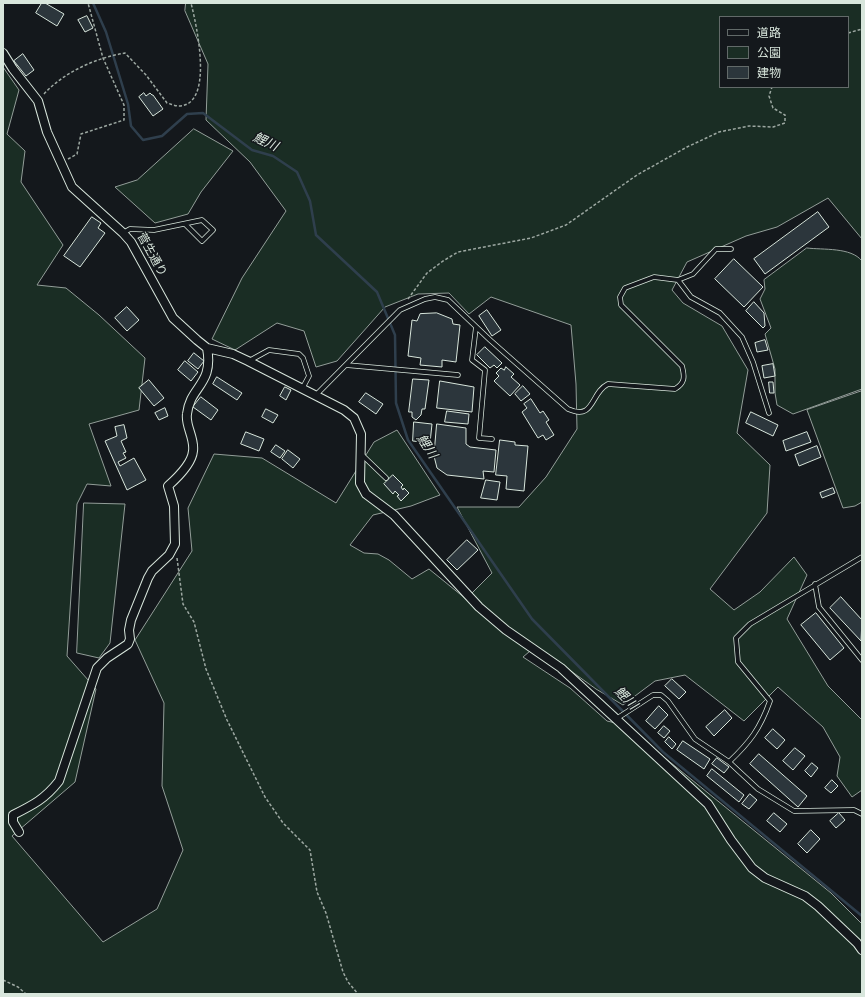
<!DOCTYPE html>
<meta charset="utf-8">
<style>
body{margin:0}
#map{position:relative;width:865px;height:997px;overflow:hidden;background:#14181c;font-family:"Source Sans 3","Noto Sans JP",sans-serif}
canvas{display:block}
.frame{position:absolute;inset:0;border:4px solid #d8e6dc;pointer-events:none}
.legend{position:absolute;left:719px;top:16px;width:130px;height:72px;box-sizing:border-box;background:#14181c;border:1px solid #626a69;margin:0;padding:5px 7px;list-style:none;font-size:12px;color:#d8e6dc}
.legend li{display:flex;align-items:center;gap:8px;height:20px}
.legend b{width:20px;border:1px solid #626a69}
</style>
<div id="map">
<canvas width="865" height="997"></canvas>
<div class="frame"></div>
<ul class="legend">
<li><b style="height:5px;background:#14181c"></b>道路</li>
<li><b style="height:11px;background:#1a2d24"></b>公園</li>
<li><b style="height:11px;background:#2c363c"></b>建物</li>
</ul>
</div>
<script>
const c = document.querySelector('canvas').getContext('2d');
c.lineJoin = 'round';
function fillPath(path, color) {
  c.fillStyle = color;
  c.fill(path, 'evenodd');
}
function strokePath(path, color, width, dash) {
  c.strokeStyle = color;
  c.lineWidth = width;
  c.lineCap = dash ? 'butt' : 'round';
  c.setLineDash(dash || []);
  c.stroke(path);
}
function drawText(font, color, halo, rows, align = 'center') {
  c.font = font + ' "Source Sans 3","Noto Sans JP",sans-serif';
  c.lineWidth = 3;
  c.setLineDash([]);
  c.textBaseline = 'middle';
  c.strokeStyle = halo;
  c.fillStyle = color;
  for (const [text, x, y, turn = 0] of rows) {
    c.save();
    c.translate(x, y);
    c.rotate((+turn || 0) * Math.PI / 180);
    c.textAlign = isNaN(turn) ? turn : align;
    if (halo) c.strokeText(text, 0, 0);
    c.fillText(text, 0, 0);
    c.restore();
  }
}
const green = new Path2D(`
 M 186,3 L 862,3 L 862,239 L 828,198 L 777,227 L 746,236 L 687,262 L 672,290 L 683,303 L 722,326 L 748,370 L 737,433 L 770,465 L 767,513 L 710,589 L 734,610 L 760,592 L 794,557 L 807,575 L 787,619 L 828,686 L 862,720 L 862,790 L 852,797 L 837,776 L 840,757 L 823,727 L 778,687 L 744,721 L 685,675 L 655,681 L 623,705 L 596,689 L 536,646 L 523,657 L 570,688 L 607,721 L 620,724 L 665,758 L 831,893 L 862,924 L 862,994 L 3,994 L 3,67 L 19,90 L 7,134 L 25,151 L 21,182 L 63,245 L 37,285 L 66,288 L 99,315 L 145,358 L 139,410 L 89,424 L 111,486 L 87,484 L 77,504 L 67,656 L 96,689 L 75,782 L 12,836 L 103,942 L 157,909 L 183,850 L 162,786 L 164,703 L 135,640 L 192,551 L 188,508 L 214,454 L 262,458 L 336,503 L 374,442 L 397,430 L 440,495 L 411,506 L 373,515 L 350,545 L 364,553 L 378,554 L 389,560 L 412,579 L 429,569 L 466,599 L 492,573 L 457,507 L 519,507 L 546,477 L 577,429 L 576,384 L 571,325 L 491,297 L 469,314 L 449,293 L 418,294 L 385,307 L 337,361 L 316,367 L 304,331 L 277,323 L 235,350 L 212,339 L 242,278 L 286,211 L 250,162 L 206,120 L 208,64 L 185,11 ZM 720,17 L 848,17 L 848,87 L 720,87 Z
 M 194,129 L 233,151 L 201,192 L 188,214 L 155,223 L 115,187 L 137,180 Z
 M 807,248 C 823,250 851,247 862,261 L 862,389 L 793,414 L 777,405 L 775,393 L 775,369 L 765,334 L 771,328 L 760,299 L 765,289 L 764,280 Z
 M 862,391 L 862,502 L 855,506 L 843,508 L 807,410 Z
 M 84,503 L 125,504 L 110,643 L 99,658 L 77,653 Z`);
fillPath(green, '#1a2d24');
strokePath(green, '#939e99', 1);
strokePath(new Path2D(`
 M 93,3 L 106,32 L 128,104 L 131,126 L 143,140 L 162,136 L 187,114 L 203,113 L 252,150 L 273,156 L 297,172 L 310,201 L 316,235 L 377,292 L 395,335 L 396,403 L 408,440 L 532,619 L 663,752 L 862,916`), '#2f3f4d', 2.5);
const building = new Path2D(`
 M 42,3 L 45,3 L 64,14 L 57,26 L 36,13 Z
 M 87,16 L 93,28 L 85,32 L 78,20 Z
 M 23,54 L 34,70 L 26,76 L 14,61 Z
 M 144,93 L 146,96 L 150,93 L 152,95 L 153,95 L 163,109 L 153,116 L 139,97 Z
 M 818,212 L 829,227 L 765,274 L 754,259 Z
 M 92,217 L 101,223 L 98,228 L 105,233 L 80,267 L 64,256 Z
 M 734,259 L 763,287 L 744,307 L 715,279 Z
 M 754,302 L 764,313 L 765,326 L 763,328 L 746,311 Z
 M 127,307 L 139,320 L 127,331 L 115,318 Z
 M 487,310 L 501,330 L 492,336 L 479,316 Z
 M 437,313 L 452,319 L 453,324 L 460,325 L 456,362 L 442,360 L 442,367 L 420,365 L 421,358 L 408,356 L 412,320 L 417,321 L 420,314 Z
 M 765,340 L 768,350 L 757,352 L 755,343 Z
 M 485,347 L 502,363 L 497,368 L 494,365 L 490,368 L 477,355 Z
 M 194,353 L 204,361 L 198,369 L 188,361 Z
 M 185,361 L 198,372 L 191,381 L 178,370 Z
 M 773,364 L 775,376 L 764,378 L 762,366 Z
 M 506,367 L 514,374 L 511,377 L 520,385 L 510,396 L 494,381 L 499,376 L 496,373 L 501,368 L 504,370 Z
 M 217,377 L 242,393 L 237,400 L 213,384 Z
 M 413,379 L 429,380 L 425,409 L 422,409 L 421,415 L 416,420 L 412,417 L 412,412 L 409,412 Z
 M 149,380 L 164,398 L 154,406 L 139,388 Z
 M 440,381 L 474,387 L 472,412 L 437,408 Z
 M 769,382 L 773,382 L 774,393 L 770,393 Z
 M 523,386 L 530,394 L 521,401 L 515,394 Z
 M 285,387 L 291,390 L 286,400 L 280,396 Z
 M 366,393 L 383,404 L 376,414 L 359,402 Z
 M 201,397 L 218,410 L 211,420 L 193,407 Z
 M 531,399 L 540,413 L 543,411 L 549,420 L 546,422 L 554,435 L 546,440 L 543,435 L 538,438 L 522,412 L 527,408 L 524,404 Z
 M 165,408 L 168,416 L 159,420 L 155,413 Z
 M 266,409 L 278,415 L 273,423 L 262,417 Z
 M 447,411 L 469,414 L 468,424 L 445,422 Z
 M 751,412 L 778,425 L 773,436 L 746,423 Z
 M 414,422 L 432,424 L 430,443 L 413,441 Z
 M 437,424 L 466,428 L 466,444 L 470,447 L 496,450 L 494,472 L 483,471 L 484,479 L 447,475 L 437,468 L 434,456 Z
 M 124,425 L 127,438 L 121,441 L 126,452 L 123,453 L 126,458 L 118,462 L 120,466 L 134,458 L 146,480 L 127,490 L 105,441 L 117,436 L 115,427 Z
 M 246,432 L 264,439 L 259,451 L 241,444 Z
 M 807,432 L 811,442 L 786,451 L 783,441 Z
 M 500,440 L 515,442 L 515,445 L 528,446 L 524,491 L 506,489 L 507,476 L 496,475 Z
 M 276,445 L 285,451 L 280,458 L 271,452 Z
 M 817,446 L 821,457 L 799,466 L 795,455 Z
 M 288,450 L 300,459 L 293,468 L 282,459 Z
 M 393,475 L 403,485 L 401,487 L 403,490 L 404,488 L 409,493 L 401,501 L 397,496 L 399,495 L 395,491 L 393,494 L 384,484 Z
 M 486,480 L 500,482 L 497,500 L 481,498 Z
 M 833,488 L 835,493 L 822,498 L 820,493 Z
 M 467,540 L 478,550 L 457,570 L 447,560 Z
 M 841,597 L 862,620 L 861,641 L 830,608 Z
 M 816,613 L 844,648 L 830,660 L 801,625 Z
 M 672,679 L 686,692 L 679,699 L 665,686 Z
 M 659,706 L 668,715 L 655,729 L 646,721 Z
 M 725,710 L 732,718 L 714,736 L 706,727 Z
 M 664,726 L 670,731 L 664,738 L 658,733 Z
 M 773,729 L 785,740 L 777,749 L 765,738 Z
 M 669,737 L 676,744 L 672,749 L 665,742 Z
 M 683,741 L 710,759 L 704,769 L 677,750 Z
 M 795,748 L 805,756 L 793,770 L 783,761 Z
 M 759,754 L 807,796 L 798,807 L 750,764 Z
 M 717,758 L 729,767 L 724,773 L 712,764 Z
 M 812,763 L 818,768 L 811,777 L 805,771 Z
 M 712,769 L 744,795 L 739,802 L 707,776 Z
 M 832,780 L 838,786 L 831,793 L 825,788 Z
 M 750,794 L 757,800 L 749,809 L 742,804 Z
 M 774,813 L 787,824 L 780,832 L 767,821 Z
 M 839,813 L 845,820 L 836,828 L 830,821 Z
 M 811,830 L 820,839 L 807,853 L 798,844 Z`);
fillPath(building, '#2c363c');
strokePath(building, '#d8e6dc', 1);
const lane = new Path2D(`
 M 123,233 L 130,229 L 154,230 L 202,220 L 213,230 L 202,241 L 185,224
 M 678,280 L 691,297 L 720,313 L 742,337 L 753,362 L 769,413
 M 476,327 L 472,360 L 485,370 L 479,438 L 492,439
 M 249,361 L 269,350 L 299,354 L 303,358 L 309,376 L 302,389
 M 346,365 L 458,375
 M 316,395 L 400,310 L 425,299 L 435,297 L 448,300 L 490,340 L 568,409 C 595,421 590,393 608,384 L 675,389 C 685,383 685,377 682,366 L 621,305 L 620,297 L 625,288 L 654,277 L 678,280 L 693,274 L 716,249 L 731,249
 M 361,454 L 386,478
 M 815,584 L 819,607 L 862,660
 M 616,719 L 653,695 L 661,695 L 668,701 L 695,739 L 729,762 L 758,789 L 794,811 L 854,810 L 862,814
 M 729,762 C 750,742 760,729 770,701 L 738,662 L 736,638 L 750,624 L 862,557`);
const street = new Path2D(`
 M 3,53 L 13,69 L 38,101 L 47,132 L 72,187 L 123,233 L 131,242 L 173,318 L 197,340 L 207,348 L 233,354 L 248,361 L 344,410 L 354,418 L 361,434 L 360,483 L 366,494 L 394,515 L 479,607 L 506,630 L 561,668 L 708,804 L 731,840 L 752,868 L 765,878 L 805,896 L 818,906 L 857,943 L 862,950
 M 19,832 L 13,822 L 13,815 C 33,805 45,799 59,781 L 97,668 L 107,658 L 128,644 L 130,639 L 129,630 L 131,620 L 148,578 L 152,571 L 169,555 L 175,544 L 174,506 L 168,486 C 177,478 192,463 193,451 C 195,438 185,426 187,414 C 190,386 214,385 207,348`);
strokePath(lane, '#d8e6dc', 5.5);
strokePath(street, '#d8e6dc', 10);
strokePath(new Path2D(`
 M 848,33 L 862,29
 M 44,94 C 64,72 96,58 125,53 L 146,75 L 167,103 C 171,104 175,106 179,106 C 215,105 196,23 191,3
 M 68,159 L 77,154 L 81,134 L 124,120 L 124,105 L 103,58 L 88,3
 M 408,299 L 427,273 L 443,261 L 458,252 L 531,238 L 566,225 L 637,175 L 687,147 L 719,132 L 749,126 L 773,127 L 785,123 L 785,115 L 773,108 L 769,96 L 772,87
 M 177,558 L 183,604 L 194,622 L 206,669 L 227,720 L 265,797 L 283,823 L 310,850 L 317,892 L 326,913 L 343,972 L 348,982 L 358,994
 M 3,980 L 18,987 L 26,994`), '#9da8a2', 1.5, [3, 2]);
strokePath(lane, '#14181c', 4);
strokePath(street, '#14181c', 8);
drawText('12px', '#d8e6dc', '#14181c', [
 ["菅生通り",151,255,61]
]);
drawText('italic 13px', '#d8e6dc', '#14181c', [
 ["鯉川",265,143,25],
 ["鯉川",426,447,57],
 ["鯉川",625,699,45]
]);
</script>
